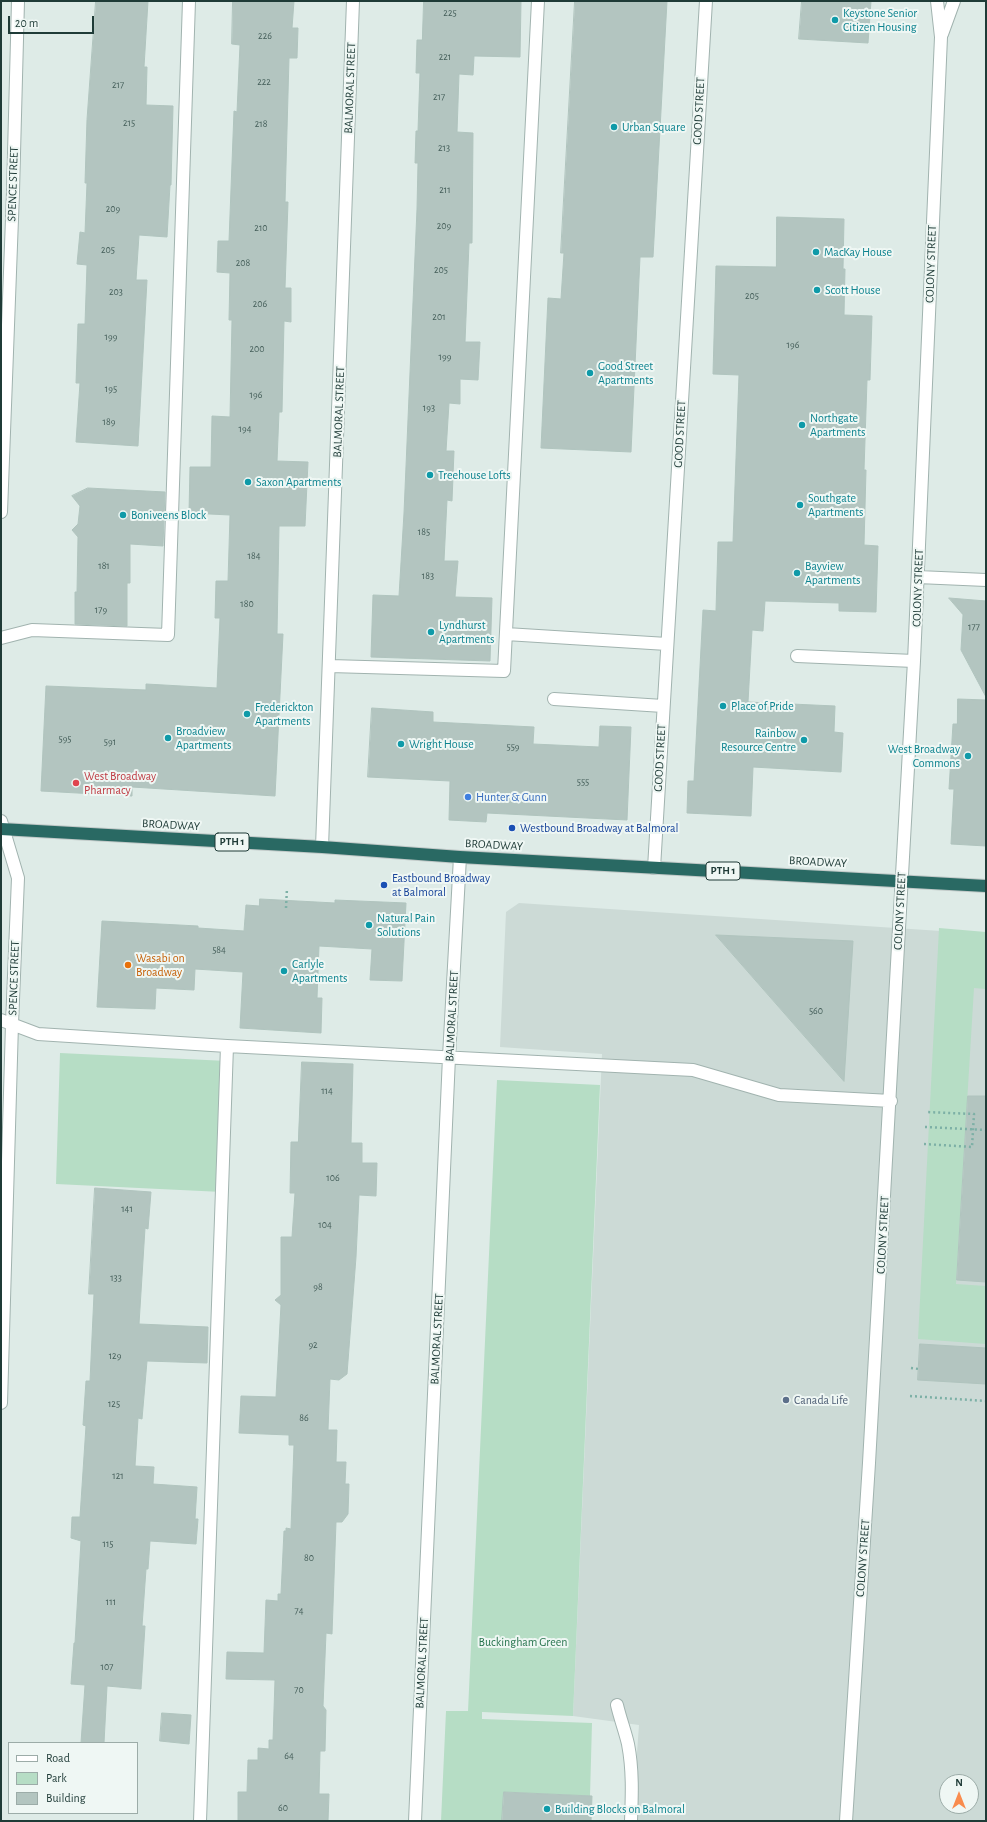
<!DOCTYPE html>
<style>
body{margin:0}
#map{position:relative;width:987px;height:1822px;overflow:hidden;background:#deebe7;font-family:"Alegreya Sans",sans-serif}
canvas{display:block}
.frame{position:absolute;inset:0;border:2px solid #1f3b37;pointer-events:none}
.legend{position:absolute;left:8px;top:1742px;width:130px;height:72px;box-sizing:border-box;background:#eff7f4;border:1px solid #9caca8;margin:0;padding:5px 7px;list-style:none;font-size:12px;color:#1f3b37}
.legend li{display:flex;align-items:center;gap:8px;height:20px}
.legend b{width:20px;border:1px solid #9caca8}
.north{position:absolute;left:939px;top:1774px;width:40px;height:40px;box-sizing:border-box;background:#eff7f4;border:1px solid #9caca8;border-radius:50%;rotate:0deg;font-size:11px;font-weight:700;line-height:16px;text-align:center;color:#1f3b37}
.north::after{content:'';display:block;margin:auto;width:14px;height:18px;background:#f98c4e;clip-path:polygon(50% 0,100% 100%,50% 72%,0 100%)}
.scale{position:absolute;left:8px;top:16px;width:86px;height:18px;box-sizing:border-box;border:2px solid #1f3b37;border-top:0;padding-left:5px;font-size:12px;line-height:14px;white-space:nowrap;color:#1f3b37;-webkit-text-stroke:3px #eff7f4;paint-order:stroke}
</style>
<div id="map">
<canvas width="987" height="1822"></canvas>
<div class="frame"></div>
<ul class="legend">
<li><b style="height:5px;background:#fff"></b>Road</li>
<li><b style="height:11px;background:#b6ddc5"></b>Park</li>
<li><b style="height:11px;background:#b3c5c0"></b>Building</li>
</ul>
<div class="north">N</div>
<div class="scale">20 m</div>
</div>
<script>
const c = document.querySelector('canvas').getContext('2d');
c.lineJoin = 'round';
function fillPath(path, color) {
  c.fillStyle = color;
  c.fill(path, 'evenodd');
}
function strokePath(path, color, width, dash) {
  c.strokeStyle = color;
  c.lineWidth = width;
  c.lineCap = dash ? 'butt' : 'round';
  c.setLineDash(dash || []);
  c.stroke(path);
}
function drawText(font, color, halo, rows, align = 'center') {
  c.font = font + ' "Alegreya Sans",sans-serif';
  c.lineWidth = 4;
  c.setLineDash([]);
  c.textBaseline = 'middle';
  c.strokeStyle = halo;
  c.fillStyle = color;
  for (const [text, x, y, turn = 0] of rows) {
    c.save();
    c.translate(x, y);
    c.rotate((+turn || 0) * Math.PI / 180);
    c.textAlign = isNaN(turn) ? turn : align;
    if (halo) c.strokeText(text, 0, 0);
    c.fillText(text, 0, 0);
    c.restore();
  }
}
fillPath(new Path2D(`
 M 519,903 L 986,934 L 986,1821 L 632,1821 L 639,1725 L 573,1716 L 602,1054 L 500,1047 L 506,912 ZM 947,1782 L 971,1782 L 971,1806 L 947,1806 Z`), '#ccdad6');
fillPath(new Path2D(`
 M 939,928 L 986,932 L 986,989 L 974,988 L 956,1284 L 986,1286 L 986,1344 L 918,1339 Z
 M 60,1053 L 227,1061 L 222,1192 L 56,1184 Z
 M 497,1080 L 600,1085 L 573,1716 L 482,1712 L 482,1719 L 592,1723 L 590,1796 L 504,1792 L 502,1821 L 441,1821 L 446,1711 L 468,1711 Z`), '#b6ddc5');
const building = new Path2D(`
 M 96,1 L 148,1 L 144,67 L 147,67 L 146,105 L 173,106 L 171,185 L 170,185 L 167,237 L 139,235 L 136,280 L 147,280 L 138,446 L 76,442 L 80,383 L 76,383 L 78,324 L 85,324 L 87,265 L 77,264 L 80,232 L 85,233 L 87,183 L 85,183 L 87,120 Z
 M 233,1 L 294,1 L 292,28 L 298,28 L 297,58 L 289,58 L 285,202 L 288,202 L 285,288 L 291,288 L 291,322 L 284,321 L 282,412 L 279,412 L 277,461 L 308,462 L 305,526 L 279,526 L 277,634 L 283,634 L 275,796 L 132,787 L 132,796 L 41,791 L 46,686 L 146,690 L 146,684 L 217,688 L 220,618 L 215,618 L 216,581 L 228,581 L 230,515 L 189,513 L 190,467 L 211,467 L 212,416 L 230,417 L 232,320 L 229,320 L 230,273 L 217,272 L 218,241 L 229,241 L 234,111 L 237,112 L 240,45 L 232,44 Z
 M 424,1 L 521,1 L 520,57 L 474,56 L 473,75 L 459,74 L 457,132 L 473,133 L 472,243 L 469,243 L 465,342 L 480,342 L 478,380 L 460,379 L 460,404 L 449,403 L 446,451 L 454,451 L 452,501 L 447,500 L 444,561 L 458,561 L 455,597 L 492,598 L 490,661 L 371,657 L 373,595 L 399,596 L 404,513 L 417,209 L 418,163 L 415,163 L 416,131 L 418,131 L 420,73 L 416,73 L 417,40 L 422,40 Z
 M 575,1 L 667,1 L 653,257 L 640,257 L 631,452 L 541,448 L 548,298 L 561,299 L 564,253 L 561,253 Z
 M 802,1 L 871,1 L 868,43 L 799,39 Z
 M 777,217 L 844,219 L 843,269 L 845,269 L 844,315 L 872,316 L 870,380 L 867,380 L 864,470 L 866,470 L 864,545 L 878,546 L 876,612 L 839,611 L 839,603 L 765,601 L 763,631 L 752,630 L 748,702 L 835,706 L 834,732 L 843,733 L 841,772 L 753,767 L 751,816 L 687,813 L 688,781 L 694,781 L 703,610 L 716,611 L 718,542 L 733,542 L 739,375 L 713,374 L 716,266 L 776,267 Z
 M 88,488 L 165,492 L 163,546 L 130,544 L 130,583 L 127,583 L 127,626 L 75,624 L 75,592 L 77,592 L 78,537 L 72,530 L 78,524 L 80,506 L 72,496 Z
 M 949,598 L 986,601 L 986,697 L 961,650 L 963,615 Z
 M 958,699 L 986,700 L 986,846 L 951,844 L 954,789 L 949,789 L 953,724 L 957,724 Z
 M 372,708 L 433,712 L 433,722 L 534,727 L 533,744 L 599,747 L 600,726 L 631,727 L 627,820 L 487,813 L 486,822 L 449,820 L 450,781 L 368,777 Z
 M 260,899 L 335,903 L 335,900 L 406,903 L 402,981 L 370,980 L 372,949 L 319,946 L 317,998 L 322,998 L 321,1033 L 240,1028 L 243,972 L 195,969 L 194,990 L 156,988 L 155,1009 L 97,1007 L 102,921 L 198,926 L 198,928 L 244,931 L 246,905 L 259,906 Z
 M 716,935 L 853,941 L 844,1081 Z
 M 302,1062 L 353,1064 L 351,1143 L 362,1143 L 362,1163 L 377,1163 L 376,1196 L 359,1195 L 356,1257 L 347,1374 L 339,1380 L 330,1379 L 328,1430 L 337,1430 L 336,1462 L 346,1462 L 345,1484 L 349,1484 L 348,1514 L 342,1522 L 336,1522 L 332,1634 L 326,1633 L 323,1706 L 326,1710 L 325,1751 L 320,1751 L 319,1794 L 329,1794 L 328,1821 L 238,1821 L 238,1792 L 247,1792 L 248,1760 L 258,1760 L 258,1748 L 269,1749 L 269,1740 L 273,1740 L 275,1680 L 226,1679 L 227,1652 L 264,1653 L 266,1600 L 278,1601 L 278,1594 L 281,1594 L 284,1531 L 286,1531 L 286,1528 L 291,1529 L 294,1445 L 289,1445 L 289,1435 L 239,1433 L 241,1396 L 276,1397 L 281,1305 L 275,1300 L 281,1295 L 281,1237 L 292,1237 L 295,1193 L 290,1193 L 291,1142 L 298,1142 Z
 M 968,1096 L 986,1096 L 986,1282 L 957,1280 Z
 M 95,1188 L 151,1192 L 148,1229 L 145,1228 L 139,1324 L 208,1327 L 207,1363 L 147,1361 L 142,1419 L 138,1418 L 135,1466 L 154,1467 L 153,1484 L 197,1487 L 195,1519 L 198,1519 L 196,1544 L 150,1541 L 148,1569 L 146,1569 L 142,1626 L 145,1626 L 141,1689 L 107,1686 L 104,1743 L 81,1743 L 85,1685 L 71,1684 L 74,1643 L 75,1643 L 81,1541 L 71,1538 L 72,1517 L 80,1517 L 86,1426 L 83,1425 L 86,1381 L 90,1381 L 94,1294 L 89,1294 Z
 M 920,1344 L 986,1348 L 986,1384 L 918,1380 Z
 M 162,1713 L 191,1715 L 189,1744 L 160,1741 Z
 M 504,1792 L 592,1796 L 591,1821 L 502,1821 Z`);
fillPath(building, '#b3c5c0');
strokePath(building, '#b0c4be', 1);
const minor = new Path2D(`
 M 942,34 L 954,1
 M 1,512 L 13,192 L 18,1
 M 918,577 L 986,580
 M 506,634 L 667,644
 M 1,638 L 32,630 L 168,635 L 189,1
 M 797,656 L 914,661
 M 330,666 L 504,671 L 538,1
 M 554,699 L 663,706
 M 1,821 L 18,878 L 12,1024 L 1,1403
 M 322,847 L 353,1
 M 654,868 L 706,1
 M 1,1020 L 38,1034 L 227,1046 L 693,1070 L 779,1095 L 891,1101
 M 617,1705 C 620,1718 625,1731 628,1744 C 633,1770 632,1795 631,1821
 M 200,1821 L 227,1046
 M 415,1821 L 449,1057 L 460,857
 M 846,1821 L 869,1463 L 914,661 L 941,37 L 937,1`);
const highway = new Path2D(`
 M 1,829 L 322,847 L 460,857 L 986,886`);
strokePath(minor, '#a1b3af', 14);
strokePath(highway, '#c0c8c7', 14);
strokePath(new Path2D(`
 M 286,908 L 287,888
 M 925,1127 L 986,1130
 M 924,1144 L 972,1147 L 974,1114 L 926,1112
 M 911,1368 L 919,1369
 M 910,1396 L 986,1401`), '#7db0a6', 2.5, [2, 3]);
strokePath(minor, '#fff', 12);
strokePath(highway, '#296963', 12);
for (const [x, y, r, color] of [
 [835,20,4,"#0f9aa8"],
 [614,127,4,"#0f9aa8"],
 [816,252,4,"#0f9aa8"],
 [817,290,4,"#0f9aa8"],
 [590,373,4,"#0f9aa8"],
 [802,425,4,"#0f9aa8"],
 [430,475,4,"#0f9aa8"],
 [248,482,4,"#0f9aa8"],
 [800,505,4,"#0f9aa8"],
 [123,515,4,"#0f9aa8"],
 [797,573,4,"#0f9aa8"],
 [431,632,4,"#0f9aa8"],
 [723,706,4,"#0f9aa8"],
 [247,714,4,"#0f9aa8"],
 [168,738,4,"#0f9aa8"],
 [804,740,4,"#0f9aa8"],
 [401,744,4,"#0f9aa8"],
 [968,756,4,"#0f9aa8"],
 [76,783,4,"#e0444e"],
 [468,797,4,"#3f7fe0"],
 [512,828,4,"#1a4fb4"],
 [384,885,4,"#1a4fb4"],
 [369,925,4,"#0f9aa8"],
 [128,965,4,"#e8710a"],
 [284,971,4,"#0f9aa8"],
 [786,1400,4,"#5c6f8a"],
 [547,1809,4,"#0f9aa8"]
]) {
  const dot = new Path2D();
  dot.arc(x, y, r, 0, 2 * Math.PI);
  c.fillStyle = color;
  c.fill(dot);
  strokePath(dot, '#eff7f4', 1.5);
}
drawText('10px', '#445e59', null, [
 ["225",450,13],
 ["226",265,36],
 ["221",445,57],
 ["222",264,82],
 ["217",118,85],
 ["217",439,97],
 ["215",129,123],
 ["218",261,124],
 ["213",444,148],
 ["211",445,190],
 ["209",113,209],
 ["209",444,226],
 ["210",261,228],
 ["205",108,250],
 ["208",243,263],
 ["205",441,270],
 ["203",116,292],
 ["205",752,296],
 ["206",260,304],
 ["201",439,317],
 ["199",111,337],
 ["196",793,345],
 ["200",257,349],
 ["199",445,357],
 ["195",111,389],
 ["196",256,395],
 ["193",429,408],
 ["189",109,422],
 ["194",245,429],
 ["185",424,532],
 ["184",254,556],
 ["181",104,566],
 ["183",428,576],
 ["180",247,604],
 ["179",101,610],
 ["177",974,627],
 ["595",65,739],
 ["591",110,742],
 ["559",513,747],
 ["555",583,782],
 ["584",219,950],
 ["560",816,1011],
 ["114",327,1091],
 ["106",333,1178],
 ["141",127,1209],
 ["104",325,1225],
 ["133",116,1278],
 ["98",318,1287],
 ["92",313,1345],
 ["129",115,1356],
 ["125",114,1404],
 ["86",304,1418],
 ["121",118,1476],
 ["115",108,1544],
 ["80",309,1558],
 ["111",111,1602],
 ["74",299,1611],
 ["107",107,1667],
 ["70",299,1690],
 ["64",289,1756],
 ["60",283,1808]
]);
for (const [x, y, w] of [
 [232,842,34],
 [723,871,34]
]) {
  const box = new Path2D();
  box.roundRect(x - w / 2, y - 9, w, 18, 3);
  c.fillStyle = '#eff7f4';
  c.fill(box);
  strokePath(box, '#1f3b37', 1);
}
drawText('bold 11px', '#1f3b37', null, [
 ["PTH 1",232,842],
 ["PTH 1",723,871]
]);
drawText('12px', '#0d838f', '#eff7f4', [
 ["Keystone Senior",843,13],
 ["Citizen Housing",843,27],
 ["Urban Square",622,127],
 ["MacKay House",824,252],
 ["Scott House",825,290],
 ["Good Street",598,366],
 ["Apartments",598,380],
 ["Northgate",810,418],
 ["Apartments",810,432],
 ["Treehouse Lofts",438,475],
 ["Saxon Apartments",256,482],
 ["Southgate",808,498],
 ["Apartments",808,512],
 ["Boniveens Block",131,515],
 ["Bayview",805,566],
 ["Apartments",805,580],
 ["Lyndhurst",439,625],
 ["Apartments",439,639],
 ["Place of Pride",731,706],
 ["Frederickton",255,707],
 ["Apartments",255,721],
 ["Broadview",176,731],
 ["Apartments",176,745],
 ["Rainbow",796,733,"right"],
 ["Resource Centre",796,747,"right"],
 ["Wright House",409,744],
 ["West Broadway",960,749,"right"],
 ["Commons",960,763,"right"],
 ["Natural Pain",377,918],
 ["Solutions",377,932],
 ["Carlyle",292,964],
 ["Apartments",292,978],
 ["Building Blocks on Balmoral",555,1809]
], 'left');
drawText('12px', '#1f3b37', '#eff7f4', [
 ["BALMORAL STREET",350,88,-88],
 ["GOOD STREET",699,111,-87],
 ["SPENCE STREET",13,184,-88],
 ["COLONY STREET",931,264,-88],
 ["BALMORAL STREET",339,412,-88],
 ["GOOD STREET",680,434,-87],
 ["COLONY STREET",918,588,-88],
 ["GOOD STREET",660,758,-87],
 ["BROADWAY",171,825,3],
 ["BROADWAY",494,845,3],
 ["BROADWAY",818,862,3],
 ["COLONY STREET",900,911,-87],
 ["SPENCE STREET",14,978,-88],
 ["BALMORAL STREET",452,1016,-87],
 ["COLONY STREET",883,1235,-87],
 ["BALMORAL STREET",437,1339,-87],
 ["COLONY STREET",863,1558,-86],
 ["BALMORAL STREET",422,1663,-87]
]);
drawText('12px', '#be3a42', '#eff7f4', [
 ["West Broadway",84,776],
 ["Pharmacy",84,790]
], 'left');
drawText('12px', '#366cbe', '#eff7f4', [
 ["Hunter & Gunn",476,797]
], 'left');
drawText('12px', '#164399', '#eff7f4', [
 ["Westbound Broadway at Balmoral",520,828],
 ["Eastbound Broadway",392,878],
 ["at Balmoral",392,892]
], 'left');
drawText('12px', '#c56008', '#eff7f4', [
 ["Wasabi on",136,958],
 ["Broadway",136,972]
], 'left');
drawText('12px', '#4e5e75', '#eff7f4', [
 ["Canada Life",794,1400]
], 'left');
drawText('12px', '#27744e', '#eff7f4', [
 ["Buckingham Green",523,1642]
]);
</script>
